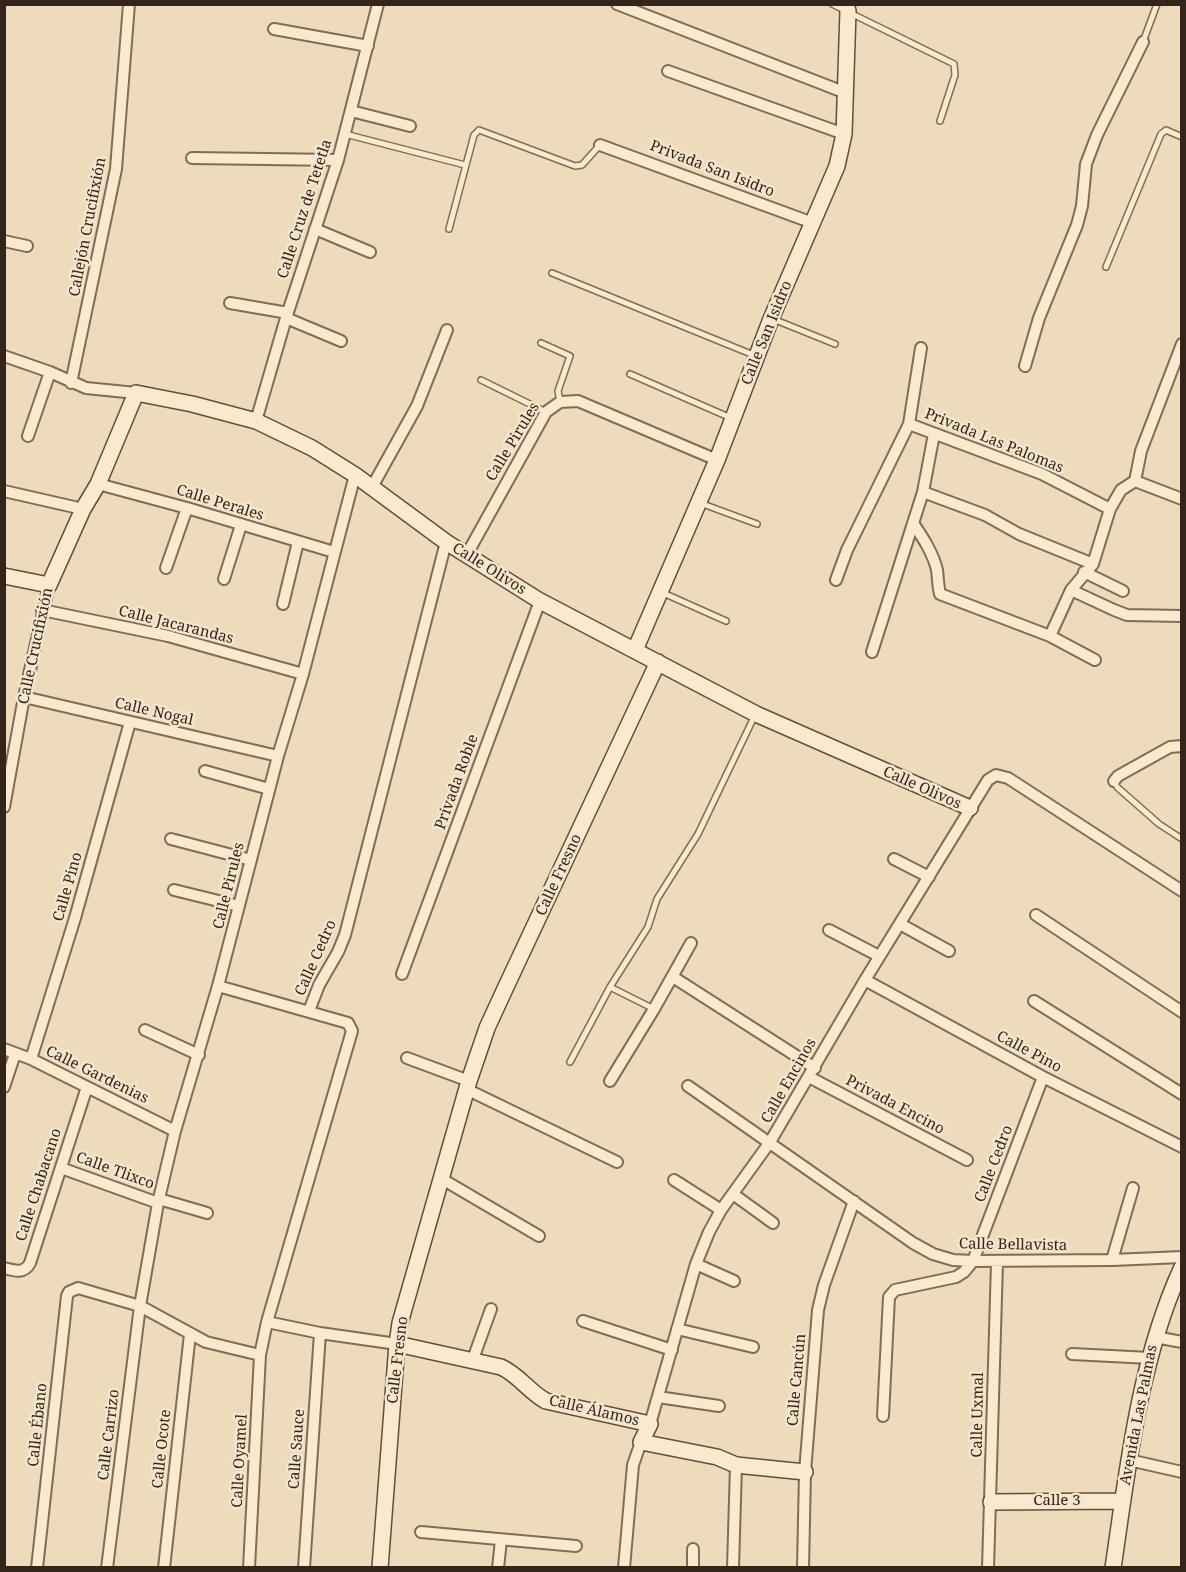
<!DOCTYPE html>
<meta charset="utf-8">
<style>
body{margin:0}
#map{position:relative;width:1186px;height:1572px;overflow:hidden;background:#eddbbc;font-family:"Noto Serif",serif}
canvas{display:block}
.frame{position:absolute;inset:0;border:6px solid #33251b;pointer-events:none}
</style>
<div id="map">
<canvas width="1186" height="1572"></canvas>
<div class="frame"></div>
</div>
<script>
const c = document.querySelector('canvas').getContext('2d');
c.lineJoin = 'round';
function strokePath(path, color, width, dash) {
  c.strokeStyle = color;
  c.lineWidth = width;
  c.lineCap = dash ? 'butt' : 'round';
  c.setLineDash(dash || []);
  c.stroke(path);
}
function drawText(font, color, halo, rows, align = 'center') {
  c.font = font + ' "Noto Serif",serif';
  c.lineWidth = 5;
  c.setLineDash([]);
  c.textBaseline = 'middle';
  c.strokeStyle = halo;
  c.fillStyle = color;
  for (const [text, x, y, turn = 0] of rows) {
    c.save();
    c.translate(x, y);
    c.rotate((+turn || 0) * Math.PI / 180);
    c.textAlign = isNaN(turn) ? turn : align;
    if (halo) c.strokeText(text, 0, 0);
    c.fillText(text, 0, 0);
    c.restore();
  }
}
const lane = new Path2D(`
 M 832,4 L 954,64 L 955,75 L 940,121
 M 1143,42 L 1157,4
 M 345,134 L 465,165
 M 449,229 L 474,135 L 479,130 L 575,166 L 582,165 L 600,145
 M 1106,267 L 1161,134 L 1166,130 L 1182,137
 M 552,273 L 756,356
 M 773,319 L 835,344
 M 541,343 L 570,356 L 558,391 L 560,402
 M 630,374 L 731,418
 M 481,380 L 546,412
 M 700,503 L 757,524
 M 661,592 L 726,621
 M 1114,781 L 1117,787 L 1159,824 L 1182,839
 M 610,987 L 654,1009
 M 570,1062 L 610,987 L 648,927 L 657,899 L 698,834 L 755,715`);
const street = new Path2D(`
 M 617,4 L 846,93
 M 274,29 L 368,46
 M 668,71 L 844,134
 M 351,111 L 410,126
 M 600,145 L 813,223
 M 192,158 L 338,160
 M 315,229 L 370,252
 M 4,241 L 27,246
 M 230,303 L 288,313
 M 286,318 L 341,341
 M 4,356 L 50,372 L 86,388 L 136,393
 M 1025,366 L 1039,318 L 1077,225 L 1082,206 L 1086,164 L 1097,135 L 1143,42
 M 71,383 L 116,169 L 129,4
 M 256,421 L 286,318 L 338,160 L 378,4
 M 909,424 L 921,348
 M 28,436 L 50,372
 M 1135,481 L 1141,451 L 1182,344
 M 98,484 L 187,508 L 334,552
 M 372,487 L 417,406 L 447,330
 M 4,491 L 83,509
 M 923,492 L 985,515 L 1019,534 L 1093,564
 M 913,523 C 923,538 933,553 937,570 C 938,578 938,586 940,594 L 1050,636 L 1095,660
 M 466,556 L 546,412 L 560,402 L 578,401 L 717,460
 M 166,568 L 187,508
 M 1084,572 L 1123,591
 M 224,579 L 241,525
 M 836,580 L 847,550 L 909,424 L 1042,474 L 1110,509 L 1121,490 L 1135,481 L 1182,499
 M 1071,590 L 1114,610 L 1127,615 L 1182,616
 M 283,604 L 298,542
 M 42,610 L 168,636 L 303,674
 M 1050,636 L 1071,590 L 1093,564 L 1110,509
 M 872,652 L 923,492 L 934,434
 M 24,697 L 278,756
 M 205,771 L 269,789
 M 1114,781 L 1118,776 L 1170,747 L 1182,746
 M 4,807 L 24,697 L 49,585
 M 171,839 L 251,860
 M 894,859 L 929,877
 M 174,890 L 239,906
 M 1036,915 L 1182,1012
 M 900,924 L 949,951
 M 829,930 L 879,956
 M 402,974 L 540,601
 M 673,977 L 815,1068
 M 865,980 L 1043,1077 L 1182,1147
 M 218,986 L 348,1023 L 352,1031 L 267,1322 L 260,1355 L 249,1568
 M 1034,1001 L 1182,1094
 M 309,1011 L 319,985 L 338,952 L 345,935 L 446,542
 M 145,1030 L 199,1055
 M 4,1049 L 31,1059 L 175,1131
 M 407,1058 L 469,1081
 M 31,1059 L 75,918 L 130,722
 M 809,1077 L 967,1160
 M 610,1081 L 654,1009 L 691,943
 M 688,1086 L 913,1243 L 933,1254 L 953,1260 L 973,1261 L 1112,1260 L 1182,1257
 M 4,1087 L 15,1054
 M 466,1089 L 617,1162
 M 61,1168 L 158,1203
 M 442,1179 L 539,1236
 M 674,1180 L 721,1210
 M 733,1194 L 773,1223
 M 159,1199 L 207,1213
 M 1112,1260 L 1133,1188
 M 696,1264 L 734,1281
 M 4,1268 C 15,1271 24,1274 30,1263 L 87,1087
 M 583,1321 L 672,1350
 M 267,1322 L 320,1333 L 397,1344
 M 677,1329 L 753,1347
 M 1155,1337 L 1182,1342
 M 1072,1354 L 1150,1358
 M 472,1362 L 491,1309
 M 658,1397 L 719,1406
 M 883,1416 L 889,1297 L 895,1290 L 956,1277 L 964,1272 L 973,1261 L 1043,1077
 M 650,1424 L 696,1264 L 709,1232 L 721,1210 L 770,1142 L 865,980 L 988,780 L 996,775 L 1008,778 L 1182,891
 M 1129,1460 L 1182,1472
 M 421,1532 L 576,1546
 M 37,1568 L 67,1296 L 69,1292 L 78,1288 L 140,1306 L 206,1342 L 260,1355
 M 107,1568 L 140,1306 L 158,1203 L 175,1131 L 218,986 L 278,756 L 303,674 L 355,475
 M 164,1568 L 190,1334
 M 304,1568 L 320,1333
 M 498,1568 L 501,1540
 M 624,1568 L 633,1465 L 641,1442
 M 693,1568 L 693,1549
 M 733,1568 L 736,1465
 M 803,1568 L 805,1472 L 818,1310 L 824,1285 L 854,1201
 M 988,1568 L 997,1263`);
const secondary = new Path2D(`
 M 4,576 L 49,585 L 83,509 L 98,484 L 136,393 L 192,404 L 256,421 L 312,448 L 355,475 L 446,542 L 540,601 L 756,714 L 970,808
 M 635,650 L 717,460 L 771,319 L 837,166 L 844,134 L 848,11 L 846,4
 M 397,1344 L 501,1367 C 519,1375 529,1392 546,1401 L 650,1424 L 641,1442 L 717,1457 L 736,1465 L 805,1472
 M 991,1502 L 1123,1501
 M 380,1568 L 397,1344 L 400,1323 L 469,1081 L 487,1028 L 504,991 L 658,662
 M 1113,1568 C 1128,1466 1139,1361 1182,1267`);
strokePath(lane, '#846b56', 8);
strokePath(street, '#846b56', 14);
strokePath(secondary, '#654d3a', 18);
strokePath(lane, '#f8e9cf', 5);
strokePath(street, '#f8e9cf', 10);
strokePath(secondary, '#f8e9cf', 15);
drawText('15px', '#33251b', '#f4e6cc', [
 ["Privada San Isidro",712,169,21],
 ["Calle Cruz de Tetetla",305,209,-72],
 ["Callejón Crucifixión",88,227,-79],
 ["Calle San Isidro",767,333,-68],
 ["Privada Las Palomas",994,441,22],
 ["Calle Pirules",513,442,-59],
 ["Calle Perales",220,503,17],
 ["Calle Olivos",489,569,32],
 ["Calle Jacarandas",176,625,14],
 ["Calle Crucifixión",36,646,-78],
 ["Calle Nogal",154,712,13],
 ["Privada Roble",457,782,-70],
 ["Calle Olivos",922,788,24],
 ["Calle Fresno",559,875,-65],
 ["Calle Pirules",229,886,-76],
 ["Calle Pino",68,887,-74],
 ["Calle Cedro",316,958,-66],
 ["Calle Pino",1029,1052,28],
 ["Calle Gardenias",97,1075,26],
 ["Calle Encinos",789,1081,-60],
 ["Privada Encino",895,1105,28],
 ["Calle Cedro",994,1164,-69],
 ["Calle Tlixco",115,1171,20],
 ["Calle Chabacano",39,1185,-72],
 ["Calle Bellavista",1013,1245,1],
 ["Calle Fresno",398,1360,-83],
 ["Calle Cancún",797,1380,-85],
 ["Calle Álamos",594,1411,13],
 ["Calle Uxmal",978,1415,-89],
 ["Avenida Las Palmas",1139,1415,-79],
 ["Calle Ébano",38,1425,-84],
 ["Calle Carrizo",109,1435,-83],
 ["Calle Ocote",162,1449,-84],
 ["Calle Sauce",297,1449,-86],
 ["Calle Oyamel",240,1461,-87],
 ["Calle 3",1057,1501]
]);
</script>
